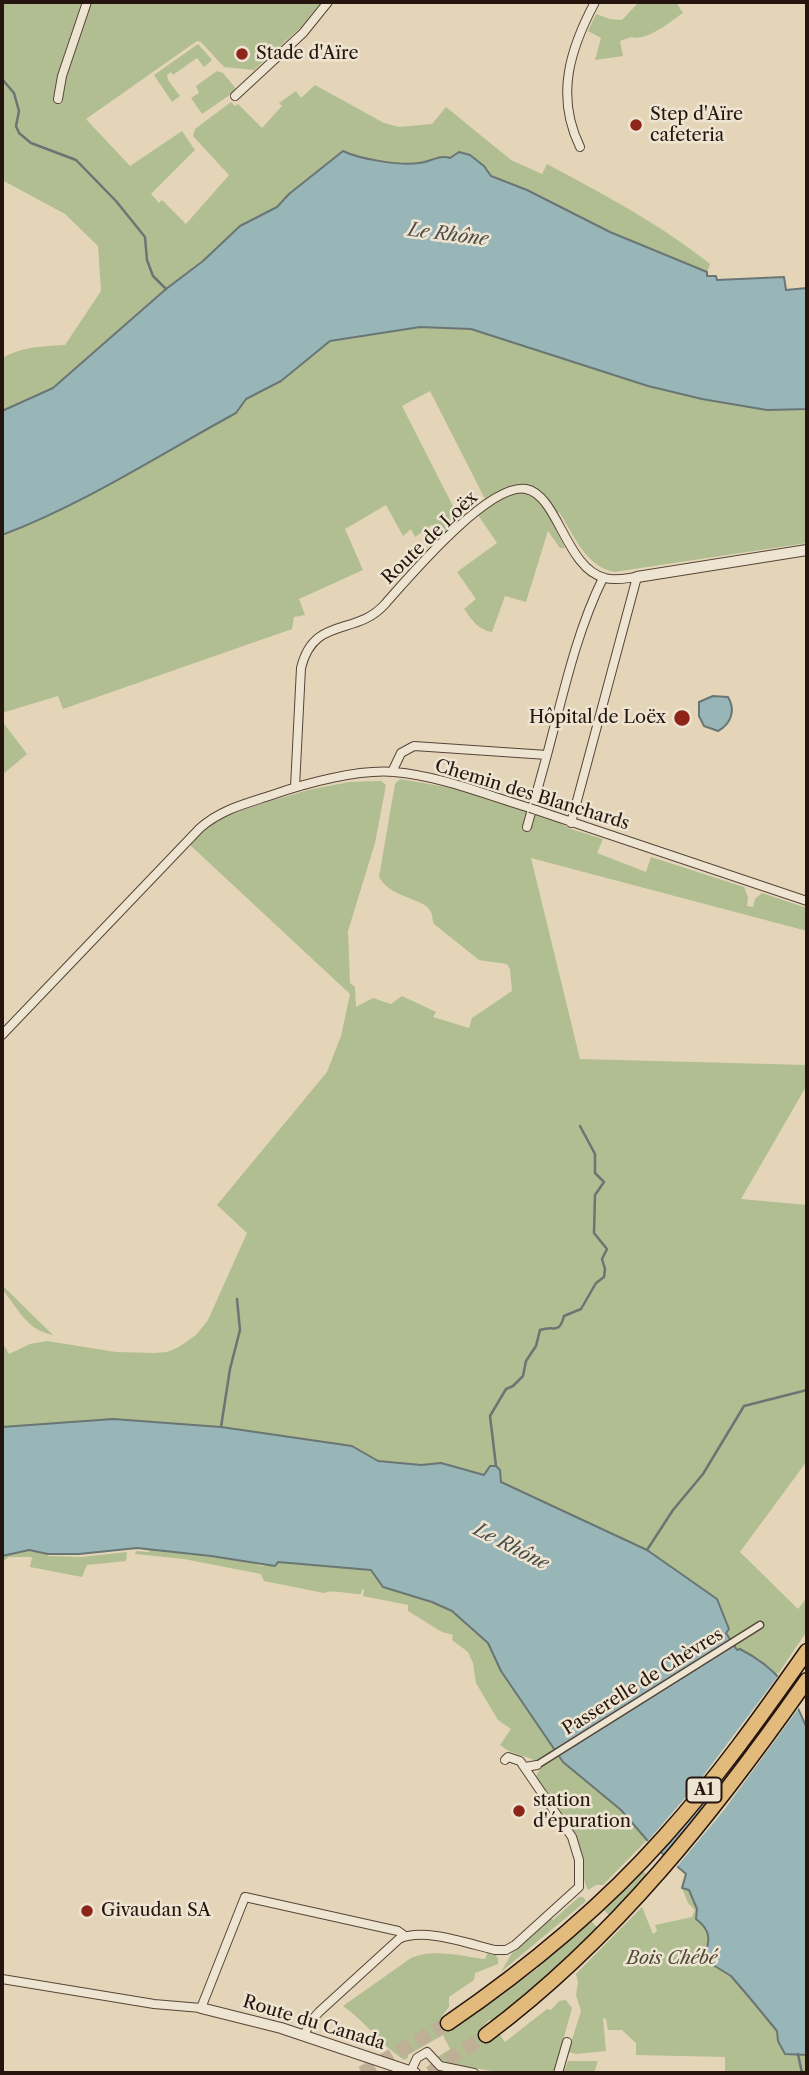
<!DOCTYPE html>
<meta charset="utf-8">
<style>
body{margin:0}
#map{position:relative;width:809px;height:2075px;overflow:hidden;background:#e4d5b8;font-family:"Libre Caslon Text",serif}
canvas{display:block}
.frame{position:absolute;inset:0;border:4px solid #26150e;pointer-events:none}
</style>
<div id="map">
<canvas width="809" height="2075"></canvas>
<div class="frame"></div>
</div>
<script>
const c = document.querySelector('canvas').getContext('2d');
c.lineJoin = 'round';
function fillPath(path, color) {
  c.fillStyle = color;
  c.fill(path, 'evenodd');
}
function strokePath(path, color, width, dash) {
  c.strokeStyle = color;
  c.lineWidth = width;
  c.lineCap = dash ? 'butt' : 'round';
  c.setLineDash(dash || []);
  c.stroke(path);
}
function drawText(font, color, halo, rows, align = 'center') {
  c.font = font + ' "Libre Caslon Text",serif';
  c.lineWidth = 5;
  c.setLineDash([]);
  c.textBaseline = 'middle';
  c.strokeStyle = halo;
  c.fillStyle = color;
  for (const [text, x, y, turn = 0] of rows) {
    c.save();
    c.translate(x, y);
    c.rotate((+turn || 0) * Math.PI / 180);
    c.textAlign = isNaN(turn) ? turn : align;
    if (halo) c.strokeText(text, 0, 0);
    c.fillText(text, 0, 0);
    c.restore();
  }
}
fillPath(new Path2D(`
 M 2,2 L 84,2 L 72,44 L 77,46 L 89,2 L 322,2 L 301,27 L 254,70 L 224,67 L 201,42 L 197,41 L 86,119 L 130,166 L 182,131 L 195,150 L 151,194 L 159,203 L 162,200 L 186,224 L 229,175 L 193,136 L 195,129 L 231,102 L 235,106 L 238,104 L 262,128 L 282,106 L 279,103 L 296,91 L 301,98 L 315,85 L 384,123 L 399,127 L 432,124 L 446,107 L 511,160 L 542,174 L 547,164 C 603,194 660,224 710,264 L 707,272 L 695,267 L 306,182 L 277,207 L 262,217 L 240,226 L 203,261 L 166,289 L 53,388 L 2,411 L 2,358 C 22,347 42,346 65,345 L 101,291 L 98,246 L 65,214 L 2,180 Z
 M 639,2 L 676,2 L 683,13 C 670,22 646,42 631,37 L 620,41 L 623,56 L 595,60 L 601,38 L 588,31 L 596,14 L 610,19 L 622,20 Z
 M 198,44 L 212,60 L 204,67 L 197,58 L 173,75 L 171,72 L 167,75 L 168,80 L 180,96 L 172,102 L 154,75 Z
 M 217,71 L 223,73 L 237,90 L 202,114 L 191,98 L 199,93 L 196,86 Z
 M 420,327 L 471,329 L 648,386 L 702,399 L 767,410 L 807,409 L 807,543 L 614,572 C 584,565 575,536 559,512 L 551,520 L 565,548 L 560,548 L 548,531 L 526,602 L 505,596 L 492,632 C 478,630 472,620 464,609 L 476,599 L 457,572 L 497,543 L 478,515 L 491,504 L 485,499 L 430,391 L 402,406 L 460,520 L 442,537 L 432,525 L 415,537 L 411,529 L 403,536 L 386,505 L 345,529 L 363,570 L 299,599 L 305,615 L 294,617 L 292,629 L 63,709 L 58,696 L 2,713 L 2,535 C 84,504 159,455 236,413 L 246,399 L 281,381 L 330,341 Z
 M 2,721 L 27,754 L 2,775 Z
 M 400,779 L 452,788 L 558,822 L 571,829 L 603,839 L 597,853 L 646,872 L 651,857 L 744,887 L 748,897 L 747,906 L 753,907 L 755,899 L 762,893 L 807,908 L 807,931 L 531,858 L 580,1059 L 807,1065 L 807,1085 L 741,1199 L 807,1205 L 807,1461 L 740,1552 L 798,1609 L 807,1597 L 807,1631 L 778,1674 L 758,1658 L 737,1650 L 726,1633 L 729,1629 L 717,1599 L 647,1550 L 501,1482 L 500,1470 L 485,1475 L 441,1463 L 421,1465 L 378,1461 L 352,1446 L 113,1419 L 2,1427 L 2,1342 L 9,1354 L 30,1344 L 47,1341 L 116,1352 L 154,1353 L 167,1352 L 179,1347 L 196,1335 L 208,1320 L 247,1233 L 217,1205 L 327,1072 L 341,1036 L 350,994 L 190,845 L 210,825 L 227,814 L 308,790 L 349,782 L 381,781 L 386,785 L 375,843 L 348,931 L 350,983 L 355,987 L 356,1007 L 373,998 L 391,1004 L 402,996 L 436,1012 L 433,1017 L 469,1028 L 472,1018 L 512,991 L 510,969 L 507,964 L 479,960 L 434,924 C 432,920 433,916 431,912 C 424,897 391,899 379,877 L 395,784 Z
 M 2,1285 L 7,1290 L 53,1335 C 26,1330 18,1308 2,1289 Z
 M 148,1549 L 244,1561 L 262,1566 L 278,1562 L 371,1570 L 384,1587 L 417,1596 L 439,1596 L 474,1632 L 478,1634 L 491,1632 L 564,1762 L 621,1810 L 647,1840 L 603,1885 L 596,1885 L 588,1890 C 580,1875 583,1858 578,1842 C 569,1819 550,1798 535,1778 L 542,1765 C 528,1754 514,1757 500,1745 L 511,1729 L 498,1720 L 476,1683 L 473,1663 L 468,1652 L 452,1640 L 453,1635 L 442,1632 L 408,1611 L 408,1605 L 363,1596 L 364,1590 L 362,1589 L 361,1594 C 350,1595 336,1589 324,1593 L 264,1581 L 261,1574 L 184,1559 L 135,1554 L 136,1551 L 149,1552 Z
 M 22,1550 L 48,1554 L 48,1556 L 81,1557 L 127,1552 L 126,1561 L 87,1565 L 82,1577 L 30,1567 L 32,1557 L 9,1557 L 2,1562 L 2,1557 Z
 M 643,1871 L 647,1875 L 609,1915 L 604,1910 Z
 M 682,1888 L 689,1890 L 799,2054 L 807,2057 L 807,2073 L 725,2073 L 725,2057 L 636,2055 L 636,2043 L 622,2030 L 608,2030 L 606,2019 L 603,2018 L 606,2051 L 577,2054 L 568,2052 L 581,2011 L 576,1995 L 578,1982 L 576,1974 L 642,1907 L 653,1934 L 657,1931 L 655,1925 L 692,1917 L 695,1910 L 688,1903 Z
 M 579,1897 L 583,1897 L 586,1901 L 501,1972 L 512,1953 L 550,1917 L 553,1920 Z
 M 591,1921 L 598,1928 L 543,1980 L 493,2020 L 489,2020 L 481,2029 L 488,2041 L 500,2035 L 505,2042 L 547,2009 L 551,2010 L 559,2001 L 566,2000 L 572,2008 L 554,2073 L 504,2073 L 443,2063 L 436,2058 L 450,2049 L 443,2035 L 408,2055 L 408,2058 L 404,2060 C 381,2045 366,2022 343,2006 L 411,1958 C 434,1948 461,1956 485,1959 L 488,1952 L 494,1953 L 498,1958 L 498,1964 L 475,1973 L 474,1980 L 449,1997 L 449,2007 L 442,2016 L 445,2025 L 454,2028 L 534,1971 Z
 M 568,2061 L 598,2061 L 594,2073 L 563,2073 Z`), '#b0be92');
const water = new Path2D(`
 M 343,151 C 359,159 401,166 419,163 C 431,162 439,154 450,158 L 459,152 L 470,155 L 484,166 L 491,176 L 527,190 L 610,232 L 707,272 L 707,276 L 716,276 L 717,280 L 784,277 L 786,290 L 807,288 L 807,409 L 767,410 L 702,399 L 648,386 L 471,329 L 420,327 L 330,341 L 281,381 L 246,399 L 236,413 C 159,455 84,504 2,535 L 2,411 L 53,388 L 166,289 L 203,261 L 240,226 L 277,207 L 289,194 Z
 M 713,696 L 728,697 C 736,710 731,724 718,731 L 704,726 L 699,716 L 699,702 Z
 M 113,1419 L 221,1427 L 352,1446 L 378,1461 L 421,1465 L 441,1463 L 484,1475 L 490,1466 L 496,1466 L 500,1470 L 501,1482 L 647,1550 L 717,1599 L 729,1629 L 726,1633 L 737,1650 L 740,1649 C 779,1669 791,1689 807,1729 L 807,2055 L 785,2054 L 778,2041 L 777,2031 L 749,1997 L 731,1976 L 705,1960 L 704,1957 C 710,1941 712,1931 696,1919 L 697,1909 L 689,1890 L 682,1888 L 686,1874 L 647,1840 L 621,1810 L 563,1762 L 501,1671 L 488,1643 L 452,1611 L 432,1602 L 383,1587 L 371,1570 L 278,1562 L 275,1566 L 211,1556 L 137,1548 L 79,1554 L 48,1554 L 29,1550 L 2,1556 L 2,1427 Z`);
fillPath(water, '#98b6b8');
strokePath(water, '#6a7674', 2);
fillPath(new Path2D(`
 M 781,1672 L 801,1705 L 724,1810 L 675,1869 L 662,1857 L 730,1772 L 659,1854 L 646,1843 L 697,1784 Z`), '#e4d5b8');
strokePath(new Path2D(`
 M 2,79 L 14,93 L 19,111 L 16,126 L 19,133 L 31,143 L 76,160 L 116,201 L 145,237 L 147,260 L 153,276 L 166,289
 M 221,1427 L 230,1369 L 240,1330 L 237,1299
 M 496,1466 L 490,1416 L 506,1389 L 513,1386 L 523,1376 L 526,1361 L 536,1346 L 540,1330 C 554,1325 559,1335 564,1316 L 581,1309 L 596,1283 L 604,1277 L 605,1269 L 602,1259 L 607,1249 L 594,1233 L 595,1195 L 604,1182 L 595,1173 L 595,1154 L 580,1126
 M 647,1550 L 673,1510 L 703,1474 L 744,1406 L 807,1390
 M 798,2054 L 802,2073`), '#6a7674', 2.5);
strokePath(new Path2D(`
 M 362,2073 L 448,2023
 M 430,2073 L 486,2035`), '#beaf96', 14, [14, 7]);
const pedestrian = new Path2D(`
 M 537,1765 L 760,1625`);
const minor = new Path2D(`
 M 235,96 L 303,33 L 328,2
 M 58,99 L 62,76 L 87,2
 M 580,147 C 555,96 570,49 595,2
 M 392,772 L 401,753 L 414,746 L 547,755 C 563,695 576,633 603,578
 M 295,787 L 301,668 C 314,615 356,637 385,604 C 409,577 489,482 526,489 C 558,495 566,569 605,578 C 615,581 627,578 637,577 L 571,823
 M 536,810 L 807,901
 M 527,827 L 547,755
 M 2,1035 L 200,828 C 222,809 245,804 272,795 C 306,783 359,769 394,772 C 441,776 486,795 530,808
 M 525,1767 L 537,1765
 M 2,1979 L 154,2004 L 201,2008 L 245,1897 L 398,1931 L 405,1936
 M 304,2035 L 311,2021 L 319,2012 L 399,1939 C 423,1927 469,1944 495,1950 L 506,1950 L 515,1945 L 579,1887 L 579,1860 L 572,1837 L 520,1761 L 508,1757 L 505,1760
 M 411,2071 L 417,2058 L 427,2052 L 440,2066 L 474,2073
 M 558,2073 L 567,2042`);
const tertiary = new Path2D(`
 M 637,577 L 807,550
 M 201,2008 L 281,2028 L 415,2073`);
const motorway = new Path2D(`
 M 448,2023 C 527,1969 601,1908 665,1836 C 717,1778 762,1715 807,1651
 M 486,2035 C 616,1938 715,1811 807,1680`);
strokePath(pedestrian, '#564538', 9);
strokePath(minor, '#564538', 10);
strokePath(tertiary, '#564538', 12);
strokePath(motorway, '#26150e', 17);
strokePath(pedestrian, '#ede4d1', 6);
strokePath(minor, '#ede4d1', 8);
strokePath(tertiary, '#ede4d1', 10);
strokePath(motorway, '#e2ba7c', 14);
const minorBridge = new Path2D(`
 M 530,808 L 536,810`);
strokePath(minorBridge, '#564538', 10, []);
strokePath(minorBridge, '#ede4d1', 8);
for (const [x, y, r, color] of [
 [242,54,7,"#8f2418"],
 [636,125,7,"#8f2418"],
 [682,718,9,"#8f2418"],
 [519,1811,7,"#8f2418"],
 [87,1911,7,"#8f2418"]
]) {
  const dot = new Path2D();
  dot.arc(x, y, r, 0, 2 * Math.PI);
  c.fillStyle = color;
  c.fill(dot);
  strokePath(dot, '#ede4d1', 2.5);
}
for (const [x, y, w] of [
 [704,1790,35]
]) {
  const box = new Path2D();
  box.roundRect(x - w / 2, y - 12.5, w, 25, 5);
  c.fillStyle = '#ede4d1';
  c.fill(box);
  strokePath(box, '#26150e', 2);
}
drawText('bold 16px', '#26150e', null, [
 ["A1",704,1790]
]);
drawText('18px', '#26150e', '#ede4d1', [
 ["Stade d'Aïre",256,54],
 ["Step d'Aïre",650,115],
 ["cafeteria",650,136],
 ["Hôpital de Loëx",666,718,"right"],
 ["station",533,1801],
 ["d'épuration",533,1822],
 ["Givaudan SA",101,1911]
], 'left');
drawText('18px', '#26150e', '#ede4d1', [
 ["Route de Loëx",430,538,-44],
 ["Chemin des Blanchards",532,795,17],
 ["Passerelle de Chèvres",643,1682,-32],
 ["Route du Canada",314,2023,17]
]);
drawText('italic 18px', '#4f4836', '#ede4d1', [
 ["Bois Chébé",672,1959]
]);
drawText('italic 19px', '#4e4d4a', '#ede4d1', [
 ["Le Rhône",448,235,7],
 ["Le Rhône",511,1547,27]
]);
</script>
